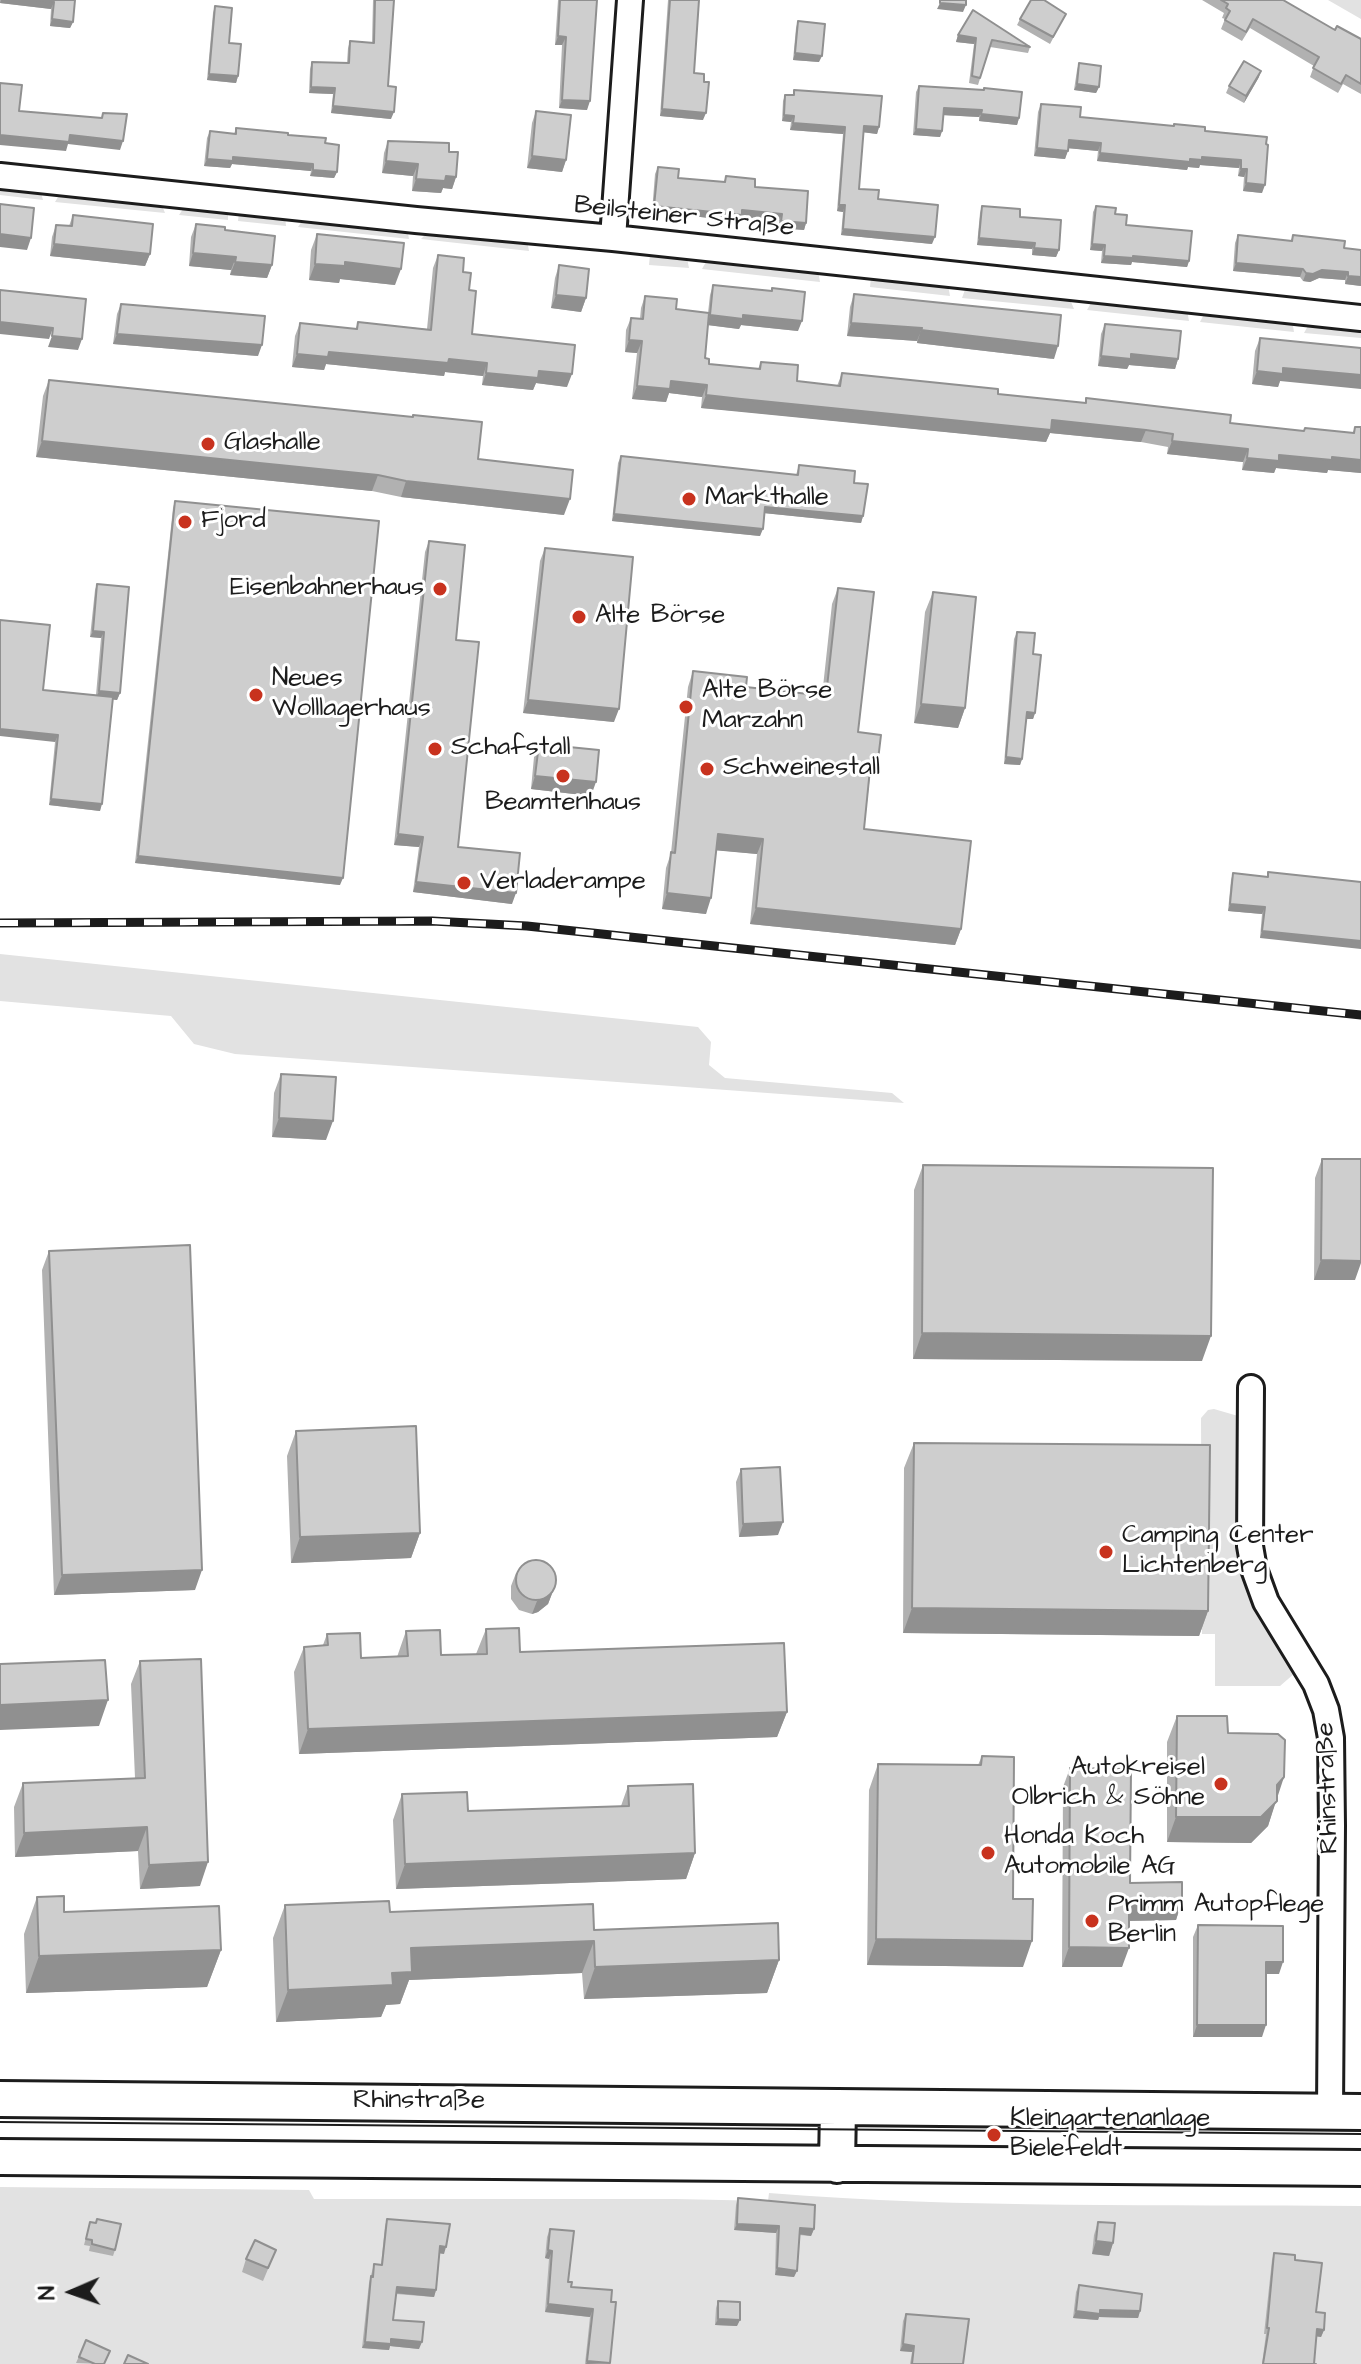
<!DOCTYPE html>
<meta charset="utf-8">
<style>
body{margin:0}
#map{position:relative;width:1361px;height:2364px;overflow:hidden;background:#fff;font-family:"Architects Daughter",sans-serif}
canvas{display:block}
.north{position:absolute;left:32px;top:2252px;width:80px;height:80px;-webkit-text-stroke:6px #fff;paint-order:stroke;rotate:268deg;font-size:22px;font-weight:700;line-height:32px;text-align:center;color:#1c1c1c}
.north::after{content:'';display:block;margin:auto;width:28px;height:36px;background:#1c1c1c;clip-path:polygon(50% 0,100% 100%,50% 72%,0 100%)}
</style>
<div id="map">
<canvas width="1361" height="2364"></canvas>
<div class="north">N</div>
</div>
<script>
const c = document.querySelector('canvas').getContext('2d');
c.lineJoin = 'round';
function fillPath(path, color) {
  c.fillStyle = color;
  c.fill(path, 'evenodd');
}
function strokePath(path, color, width, dash) {
  c.strokeStyle = color;
  c.lineWidth = width;
  c.lineCap = dash ? 'butt' : 'round';
  c.setLineDash(dash || []);
  c.stroke(path);
}
function drawText(font, color, halo, rows, align = 'center') {
  c.font = font + ' "Architects Daughter",sans-serif';
  c.lineWidth = 6;
  c.setLineDash([]);
  c.textBaseline = 'middle';
  c.strokeStyle = halo;
  c.fillStyle = color;
  for (const [text, x, y, turn = 0] of rows) {
    c.save();
    c.translate(x, y);
    c.rotate((+turn || 0) * Math.PI / 180);
    c.textAlign = isNaN(turn) ? turn : align;
    if (halo) c.strokeText(text, 0, 0);
    c.fillText(text, 0, 0);
    c.restore();
  }
}
fillPath(new Path2D(`
 M 1328,0 L 1361,0 L 1361,19 Z
 M 0,185 L 40,189 L 43,200 L 0,195 Z
 M 61,192 L 161,203 L 165,213 L 55,202 Z
 M 185,206 L 228,210 L 228,220 L 179,215 Z
 M 239,212 L 285,216 L 286,226 L 238,221 Z
 M 304,218 L 407,228 L 409,239 L 298,227 Z
 M 429,231 L 527,240 L 529,251 L 421,239 Z
 M 650,254 L 687,258 L 689,268 L 649,265 Z
 M 707,260 L 818,271 L 820,282 L 702,269 Z
 M 871,277 L 948,285 L 950,296 L 870,287 Z
 M 966,287 L 1069,297 L 1074,309 L 962,298 Z
 M 1092,301 L 1187,310 L 1189,321 L 1087,310 Z
 M 1205,312 L 1292,320 L 1294,332 L 1200,322 Z
 M 1309,324 L 1361,328 L 1361,338 L 1304,333 Z
 M 0,954 L 698,1027 L 711,1042 L 709,1065 L 725,1078 L 892,1093 L 904,1103 L 235,1054 L 194,1044 L 171,1016 L 0,1001 Z
 M 1214,1409 L 1238,1416 L 1239,1559 C 1251,1600 1280,1633 1295,1673 L 1280,1686 L 1215,1686 L 1215,1634 L 1202,1634 L 1201,1418 L 1208,1410 Z
 M 0,2187 L 309,2190 L 314,2199 L 675,2199 L 768,2201 L 769,2193 C 965,2209 1164,2204 1361,2206 L 1361,2364 L 0,2364 Z`), '#e2e2e2');
const minor = new Path2D(`
 M 0,176 L 416,220 L 613,238 L 1361,318
 M 613,238 L 630,0
 M 1251,1388 L 1250,1546 L 1254,1569 L 1266,1602 L 1316,1684 L 1326,1710 L 1331,1738 L 1332,1826 L 1330,2111`);
const secondary = new Path2D(`
 M 0,2099 L 1361,2112
 M 0,2157 L 1361,2168
 M 837,2165 L 838,2107`);
strokePath(minor, '#1c1c1c', 30);
strokePath(secondary, '#1c1c1c', 40);
strokePath(minor, '#fff', 24);
strokePath(secondary, '#fff', 34);
strokePath(new Path2D(`
 M 0,2122 L 1361,2134`), '#1c1c1c', 2);
const rail = new Path2D(`
 M 0,923 L 432,921 L 527,926 L 1361,1015`);
strokePath(rail, '#1c1c1c', 9);
strokePath(rail, '#fff', 6, [18]);
fillPath(new Path2D(`
 M 0,0 L 75,0 L 73,22 L 70,28 L 50,26 L 51,9 L 0,3 Z
 M 373,0 L 394,0 L 388,86 L 391,119 L 331,113 L 333,94 L 309,93 L 310,69 L 312,62 L 347,63 L 348,48 L 350,41 L 372,43 Z
 M 558,0 L 597,0 L 587,110 L 559,108 L 562,45 L 555,45 Z
 M 668,0 L 699,0 L 694,73 L 703,120 L 660,116 Z
 M 1202,0 L 1283,0 L 1335,30 L 1361,39 L 1361,94 L 1343,84 L 1338,93 L 1310,77 L 1314,66 L 1250,28 L 1242,41 L 1221,29 L 1225,19 L 1222,18 L 1224,13 Z
 M 215,6 L 238,76 L 236,83 L 207,80 L 213,13 Z
 M 1066,14 L 1050,44 L 1017,25 L 1020,19 Z
 M 798,21 L 819,62 L 793,60 L 796,28 Z
 M 958,35 L 1030,47 L 1028,53 L 990,47 L 978,85 L 969,83 L 974,44 L 956,42 Z
 M 1079,63 L 1099,87 L 1096,93 L 1074,90 L 1077,70 Z
 M 1259,77 L 1244,103 L 1226,93 L 1229,86 Z
 M 919,86 L 1019,118 L 1017,125 L 979,121 L 979,117 L 943,115 L 942,131 L 940,137 L 913,135 L 916,92 Z
 M 794,90 L 879,127 L 877,134 L 863,132 L 859,189 L 878,199 L 932,244 L 841,235 L 843,212 L 837,211 L 843,134 L 790,130 L 791,122 L 782,121 L 783,101 L 785,95 L 793,95 Z
 M 1041,104 L 1080,117 L 1267,137 L 1262,193 L 1243,191 L 1244,177 L 1238,176 L 1239,168 L 1200,165 L 1199,168 L 1188,167 L 1187,170 L 1097,161 L 1098,151 L 1068,148 L 1065,159 L 1034,156 L 1038,112 Z
 M 536,111 L 566,160 L 562,172 L 527,168 L 532,123 Z
 M 236,128 L 288,135 L 325,143 L 337,172 L 334,178 L 310,176 L 311,171 L 232,164 L 230,168 L 204,166 L 207,138 L 210,131 L 234,134 Z
 M 388,141 L 449,152 L 456,177 L 452,189 L 443,188 L 441,193 L 412,191 L 413,176 L 382,173 L 384,153 Z
 M 658,167 L 678,178 L 724,182 L 726,176 L 755,187 L 806,223 L 804,230 L 779,228 L 779,221 L 741,217 L 739,221 L 652,212 L 655,174 Z
 M 982,206 L 1020,217 L 1059,250 L 1056,257 L 1032,255 L 1032,249 L 977,245 L 980,213 Z
 M 1096,206 L 1115,214 L 1126,225 L 1189,261 L 1187,267 L 1132,262 L 1131,265 L 1101,263 L 1102,251 L 1090,250 L 1093,212 Z
 M 73,215 L 150,254 L 145,266 L 50,256 L 52,237 L 56,225 L 69,226 Z
 M 196,224 L 225,230 L 272,265 L 267,278 L 230,275 L 231,270 L 189,266 L 191,237 Z
 M 317,234 L 395,285 L 340,279 L 339,283 L 309,280 L 311,250 Z
 M 1238,235 L 1291,241 L 1293,235 L 1344,248 L 1361,250 L 1361,286 L 1345,284 L 1345,280 L 1319,278 L 1310,282 L 1303,281 L 1300,277 L 1233,271 L 1235,243 Z
 M 438,255 L 463,272 L 469,290 L 472,334 L 567,387 L 536,383 L 533,390 L 482,385 L 483,376 L 445,372 L 444,376 L 326,364 L 324,370 L 292,367 L 295,336 L 300,323 L 356,329 L 358,322 L 427,329 L 433,268 Z
 M 559,265 L 586,298 L 581,312 L 551,308 L 555,278 Z
 M 713,285 L 771,291 L 772,288 L 798,331 L 741,325 L 739,329 L 708,325 L 705,358 L 709,364 L 758,369 L 761,362 L 797,381 L 837,386 L 842,373 L 998,394 L 1085,403 L 1086,398 L 1230,423 L 1304,431 L 1305,428 L 1353,433 L 1355,427 L 1361,427 L 1361,473 L 1328,470 L 1327,473 L 1276,468 L 1274,473 L 1242,470 L 1243,462 L 1167,454 L 1168,447 L 1141,442 L 1050,433 L 1046,442 L 737,411 L 701,408 L 702,397 L 669,393 L 666,402 L 632,399 L 637,353 L 625,352 L 626,330 L 631,318 L 640,319 L 641,308 L 645,296 L 676,309 L 708,313 L 710,295 Z
 M 854,294 L 1054,359 L 917,343 L 917,341 L 847,336 L 850,307 Z
 M 121,304 L 258,356 L 113,344 L 117,314 Z
 M 1105,324 L 1178,359 L 1175,369 L 1129,365 L 1127,369 L 1098,366 L 1101,334 Z
 M 1260,338 L 1280,381 L 1278,387 L 1252,384 L 1255,351 Z
 M 49,380 L 478,459 L 564,515 L 401,497 L 372,491 L 36,457 L 43,396 Z
 M 621,456 L 796,475 L 799,465 L 854,483 L 863,516 L 861,523 L 764,513 L 760,536 L 612,521 L 618,463 Z
 M 175,501 L 340,885 L 135,863 L 173,508 Z
 M 429,541 L 456,640 L 458,847 L 512,904 L 413,892 L 419,847 L 394,845 L 425,552 Z
 M 545,548 L 614,722 L 523,713 L 540,561 Z
 M 97,584 L 120,693 L 117,700 L 113,699 L 100,811 L 49,805 L 55,742 L 43,690 L 96,695 L 101,638 L 90,637 L 95,590 Z
 M 838,588 L 858,732 L 872,776 L 870,776 L 864,829 L 961,929 L 955,945 L 750,924 L 757,854 L 716,850 L 706,914 L 662,909 L 666,868 L 671,853 L 688,687 L 693,671 L 746,687 L 822,696 L 832,604 Z
 M 933,592 L 965,708 L 958,728 L 914,723 L 925,612 Z
 M 1017,632 L 1033,654 L 1035,713 L 1033,719 L 1026,719 L 1022,759 L 1020,765 L 1004,764 L 1014,639 Z
 M 539,744 L 591,796 L 531,789 L 534,757 Z
 M 1268,872 L 1361,882 L 1260,938 L 1262,914 L 1228,911 L 1231,880 L 1233,873 L 1267,877 Z
 M 281,1074 L 326,1140 L 272,1137 L 274,1093 Z
 M 1322,1159 L 1355,1280 L 1314,1280 L 1315,1178 Z
 M 923,1165 L 1202,1361 L 913,1359 L 914,1190 Z
 M 49,1251 L 195,1590 L 54,1595 L 42,1270 Z
 M 296,1431 L 420,1533 L 411,1558 L 291,1563 L 287,1456 Z
 M 914,1443 L 1208,1611 L 1199,1636 L 903,1633 L 904,1468 Z
 M 741,1469 L 778,1535 L 739,1537 L 736,1482 Z
 M 516,1573 L 553,1591 L 548,1604 L 538,1612 L 532,1614 L 519,1610 L 511,1599 L 511,1586 Z
 M 486,1629 L 520,1652 L 787,1712 L 777,1737 L 299,1754 L 294,1672 L 304,1647 L 323,1645 L 327,1634 L 361,1658 L 397,1657 L 406,1631 L 441,1655 L 476,1654 Z
 M 140,1661 L 200,1886 L 140,1889 L 138,1851 L 15,1857 L 14,1807 L 23,1783 L 135,1778 L 131,1684 Z
 M 1177,1716 L 1228,1733 L 1277,1796 L 1268,1826 L 1251,1843 L 1167,1842 L 1167,1742 Z
 M 982,1756 L 1013,1899 L 1023,1967 L 867,1965 L 869,1790 L 878,1764 L 978,1765 Z
 M 1070,1768 L 1130,1883 L 1182,1901 L 1176,1920 L 1129,1921 L 1122,1967 L 1062,1967 L 1063,1787 Z
 M 628,1786 L 695,1853 L 686,1879 L 396,1889 L 393,1820 L 402,1794 L 468,1811 L 621,1806 Z
 M 37,1897 L 64,1912 L 221,1950 L 207,1987 L 26,1993 L 24,1934 Z
 M 285,1905 L 390,1912 L 594,1930 L 779,1960 L 767,1993 L 584,1999 L 582,1973 L 409,1980 L 400,2004 L 386,2005 L 381,2017 L 276,2022 L 273,1938 Z
 M 1198,1925 L 1279,1974 L 1266,1974 L 1262,2037 L 1193,2037 L 1193,1937 Z
 M 738,2198 L 814,2229 L 811,2236 L 799,2235 L 794,2277 L 775,2275 L 776,2233 L 734,2230 L 736,2205 Z
 M 387,2219 L 444,2254 L 439,2253 L 436,2290 L 434,2297 L 396,2294 L 393,2320 L 419,2349 L 390,2346 L 389,2350 L 362,2348 L 369,2283 L 374,2264 L 381,2265 L 385,2226 Z
 M 90,2222 L 115,2250 L 113,2256 L 89,2251 L 90,2246 L 84,2245 Z
 M 1098,2222 L 1113,2243 L 1109,2256 L 1092,2254 L 1094,2235 Z
 M 550,2229 L 568,2282 L 571,2287 L 611,2302 L 616,2302 L 610,2364 L 585,2364 L 590,2317 L 545,2312 L 549,2259 L 545,2258 L 547,2237 Z
 M 276,2250 L 263,2281 L 242,2272 L 246,2259 Z
 M 1274,2253 L 1295,2260 L 1324,2330 L 1321,2337 L 1316,2336 L 1314,2364 L 1316,2364 L 1262,2364 L 1266,2334 L 1264,2334 L 1272,2260 Z
 M 1079,2285 L 1140,2311 L 1138,2318 L 1099,2317 L 1098,2320 L 1073,2318 L 1076,2292 Z
 M 718,2301 L 737,2326 L 715,2325 L 716,2308 Z
 M 906,2314 L 963,2364 L 910,2364 L 912,2352 L 900,2351 L 903,2321 Z
 M 86,2340 L 105,2364 L 76,2363 Z`), '#b1b1b1');
fillPath(new Path2D(`
 M 1,0 L 36,0 L 54,2 L 51,9 L 0,3 Z
 M 940,3 L 966,5 L 963,12 L 937,9 Z
 M 52,19 L 73,22 L 70,28 L 50,26 Z
 M 958,35 L 976,38 L 974,44 L 956,42 Z
 M 558,36 L 566,37 L 562,45 L 555,45 Z
 M 795,53 L 822,56 L 819,62 L 793,60 Z
 M 1261,71 L 1259,77 L 1244,103 L 1246,96 Z
 M 209,74 L 238,76 L 236,83 L 207,80 Z
 M 1077,84 L 1099,87 L 1096,93 L 1074,90 Z
 M 311,87 L 335,88 L 333,94 L 309,93 Z
 M 562,100 L 590,101 L 587,110 L 559,108 Z
 M 333,106 L 394,112 L 391,119 L 331,113 Z
 M 944,108 L 982,110 L 979,117 L 941,115 Z
 M 662,109 L 706,113 L 703,120 L 660,116 Z
 M 981,114 L 1019,118 L 1017,125 L 979,121 Z
 M 784,115 L 794,116 L 791,122 L 782,121 Z
 M 793,123 L 845,127 L 843,134 L 790,130 Z
 M 864,126 L 879,127 L 877,134 L 861,132 Z
 M 916,129 L 942,131 L 940,137 L 913,135 Z
 M 0,135 L 70,135 L 123,141 L 120,150 L 68,144 L 66,151 L 0,145 Z
 M 1069,140 L 1101,143 L 1098,151 L 1066,148 Z
 M 1037,148 L 1068,151 L 1065,159 L 1034,156 Z
 M 1100,153 L 1190,159 L 1202,157 L 1241,160 L 1239,168 L 1200,165 L 1199,168 L 1188,167 L 1187,170 L 1097,161 Z
 M 532,156 L 566,160 L 562,172 L 527,168 Z
 M 233,157 L 313,164 L 311,171 L 232,164 L 230,168 L 204,166 L 207,159 Z
 M 386,161 L 418,164 L 413,176 L 382,173 Z
 M 1241,169 L 1247,169 L 1244,177 L 1238,176 Z
 M 313,170 L 337,172 L 334,178 L 310,176 Z
 M 446,176 L 456,177 L 452,189 L 443,188 L 441,193 L 412,191 L 416,179 Z
 M 1246,183 L 1265,185 L 1262,193 L 1243,191 Z
 M 839,205 L 845,205 L 843,212 L 837,211 Z
 M 654,206 L 742,210 L 782,214 L 779,221 L 741,217 L 739,221 L 652,212 Z
 M 781,221 L 806,223 L 804,230 L 779,228 Z
 M 843,229 L 935,237 L 932,244 L 841,235 Z
 M 0,234 L 31,238 L 27,250 L 0,247 Z
 M 979,238 L 1035,243 L 1032,249 L 977,245 Z
 M 54,244 L 150,254 L 145,266 L 50,256 Z
 M 1092,244 L 1105,245 L 1102,251 L 1090,250 Z
 M 1034,248 L 1059,250 L 1056,257 L 1032,255 Z
 M 193,253 L 236,257 L 231,270 L 189,266 Z
 M 1104,256 L 1133,256 L 1189,261 L 1187,267 L 1132,262 L 1131,265 L 1101,263 Z
 M 235,262 L 272,265 L 267,278 L 230,275 Z
 M 345,262 L 401,269 L 395,285 L 340,279 L 339,283 L 309,280 L 315,264 Z
 M 1236,263 L 1303,269 L 1300,277 L 1233,271 Z
 M 1322,270 L 1348,272 L 1345,280 L 1319,278 L 1310,282 L 1303,281 L 1306,273 Z
 M 1348,276 L 1361,277 L 1361,286 L 1345,284 Z
 M 556,295 L 586,298 L 581,312 L 551,308 Z
 M 710,315 L 743,315 L 802,321 L 798,331 L 741,325 L 739,329 L 707,325 Z
 M 0,322 L 53,328 L 49,339 L 0,334 Z
 M 851,323 L 922,328 L 917,341 L 847,336 Z
 M 921,330 L 1058,346 L 1054,359 L 917,343 Z
 M 117,334 L 262,345 L 258,356 L 113,344 Z
 M 52,336 L 82,339 L 78,350 L 48,347 Z
 M 629,340 L 642,341 L 637,353 L 625,352 Z
 M 329,352 L 449,359 L 487,363 L 483,376 L 445,372 L 444,376 L 326,364 L 324,370 L 292,367 L 297,354 Z
 M 1131,354 L 1178,359 L 1175,369 L 1129,365 L 1127,369 L 1098,366 L 1101,356 Z
 M 1283,368 L 1361,375 L 1361,389 L 1280,381 L 1278,387 L 1252,384 L 1257,371 Z
 M 539,371 L 572,374 L 567,387 L 536,383 L 533,390 L 482,385 L 486,373 Z
 M 671,381 L 707,385 L 702,397 L 669,393 L 666,402 L 632,399 L 637,386 Z
 M 706,395 L 1052,420 L 1146,430 L 1141,442 L 1050,433 L 1046,442 L 701,408 Z
 M 42,441 L 378,475 L 372,491 L 36,457 Z
 M 1172,441 L 1248,449 L 1243,462 L 1167,454 Z
 M 1279,455 L 1332,457 L 1361,460 L 1361,473 L 1328,470 L 1327,473 L 1276,468 L 1274,473 L 1242,470 L 1247,458 Z
 M 406,481 L 570,499 L 564,515 L 401,497 Z
 M 765,507 L 863,516 L 861,523 L 763,513 Z
 M 614,514 L 763,529 L 760,536 L 612,521 Z
 M 93,631 L 104,632 L 101,638 L 90,637 Z
 M 99,691 L 120,693 L 117,700 L 96,698 Z
 M 528,700 L 619,709 L 614,722 L 523,713 Z
 M 921,704 L 965,708 L 958,728 L 914,723 Z
 M 1027,712 L 1035,713 L 1033,719 L 1024,719 Z
 M 0,729 L 58,735 L 55,742 L 0,736 Z
 M 1006,757 L 1022,759 L 1020,765 L 1004,764 Z
 M 871,759 L 878,760 L 872,776 L 866,775 Z
 M 535,776 L 596,782 L 591,796 L 531,789 Z
 M 51,799 L 102,804 L 100,811 L 49,805 Z
 M 398,834 L 423,837 L 419,847 L 394,845 Z
 M 718,834 L 763,839 L 757,854 L 712,850 Z
 M 138,856 L 343,878 L 340,885 L 135,863 Z
 M 416,882 L 516,893 L 512,904 L 413,892 Z
 M 667,893 L 711,898 L 706,914 L 662,909 Z
 M 1230,904 L 1265,907 L 1262,914 L 1228,911 Z
 M 756,908 L 961,929 L 955,945 L 750,924 Z
 M 1262,931 L 1361,941 L 1361,949 L 1260,938 Z
 M 279,1118 L 333,1121 L 326,1140 L 272,1137 Z
 M 1321,1260 L 1361,1261 L 1361,1263 L 1355,1280 L 1314,1280 Z
 M 922,1333 L 1211,1336 L 1202,1361 L 913,1359 Z
 M 783,1522 L 778,1535 L 739,1537 L 743,1524 Z
 M 420,1533 L 411,1558 L 291,1563 L 300,1537 Z
 M 202,1570 L 195,1590 L 54,1595 L 62,1575 Z
 M 553,1591 L 548,1604 L 538,1612 L 532,1614 L 537,1601 Z
 M 912,1608 L 1208,1611 L 1199,1636 L 903,1633 Z
 M 108,1700 L 99,1726 L 0,1730 L 0,1705 Z
 M 787,1712 L 777,1737 L 299,1754 L 308,1729 Z
 M 1284,1777 L 1268,1826 L 1251,1843 L 1167,1842 L 1176,1817 L 1277,1785 Z
 M 147,1827 L 138,1851 L 15,1857 L 24,1833 Z
 M 695,1853 L 686,1879 L 396,1889 L 405,1864 Z
 M 208,1862 L 200,1886 L 140,1889 L 149,1865 Z
 M 1182,1901 L 1176,1920 L 1122,1921 L 1129,1902 Z
 M 876,1939 L 1032,1941 L 1023,1967 L 867,1965 Z
 M 594,1941 L 582,1973 L 409,1980 L 400,2004 L 386,2005 L 381,2017 L 276,2022 L 288,1990 L 392,1973 L 411,1948 Z
 M 1069,1947 L 1129,1948 L 1122,1967 L 1062,1967 Z
 M 221,1950 L 207,1987 L 26,1993 L 39,1956 Z
 M 779,1960 L 767,1993 L 584,1999 L 595,1967 Z
 M 1266,1962 L 1283,1962 L 1279,1974 L 1262,1974 Z
 M 1197,2025 L 1266,2025 L 1262,2037 L 1193,2037 Z
 M 737,2224 L 779,2226 L 776,2233 L 734,2230 Z
 M 800,2228 L 814,2229 L 811,2236 L 798,2234 Z
 M 1096,2241 L 1113,2243 L 1109,2256 L 1092,2254 Z
 M 440,2246 L 446,2247 L 444,2254 L 438,2253 Z
 M 548,2250 L 552,2251 L 549,2259 L 545,2258 Z
 M 777,2268 L 797,2271 L 794,2277 L 775,2275 Z
 M 397,2287 L 436,2290 L 434,2297 L 394,2293 Z
 M 548,2304 L 593,2309 L 590,2317 L 545,2312 Z
 M 1100,2310 L 1140,2311 L 1138,2318 L 1099,2317 L 1098,2320 L 1073,2318 L 1076,2311 Z
 M 718,2319 L 740,2320 L 737,2326 L 715,2325 Z
 M 1317,2329 L 1324,2330 L 1321,2337 L 1314,2336 Z
 M 391,2339 L 422,2342 L 419,2349 L 390,2346 L 389,2350 L 362,2348 L 365,2342 Z
 M 903,2344 L 914,2346 L 912,2352 L 900,2351 Z
 M 587,2361 L 610,2363 L 586,2364 Z`), '#909090');
const building = new Path2D(`
 M 36,0 L 75,0 L 73,22 L 52,19 L 54,2 Z
 M 375,0 L 394,0 L 388,86 L 396,87 L 394,112 L 333,106 L 335,88 L 311,87 L 312,62 L 349,63 L 350,41 L 374,43 Z
 M 560,0 L 597,0 L 590,101 L 562,100 L 566,37 L 558,36 Z
 M 670,0 L 699,0 L 694,73 L 704,74 L 704,82 L 709,82 L 706,113 L 662,109 Z
 M 940,0 L 966,0 L 966,5 L 940,3 Z
 M 1031,0 L 1044,0 L 1066,14 L 1053,37 L 1020,19 Z
 M 1221,0 L 1283,0 L 1335,30 L 1337,26 L 1361,39 L 1361,84 L 1346,75 L 1341,84 L 1313,68 L 1319,57 L 1253,19 L 1246,32 L 1225,20 L 1230,11 L 1226,8 L 1228,4 Z
 M 215,6 L 232,8 L 229,43 L 241,44 L 238,76 L 209,74 Z
 M 973,10 L 1030,47 L 992,40 L 980,78 L 972,76 L 976,38 L 958,35 Z
 M 798,21 L 825,24 L 822,56 L 795,53 Z
 M 1244,61 L 1261,71 L 1246,96 L 1229,86 Z
 M 1079,63 L 1101,66 L 1099,87 L 1077,84 Z
 M 0,83 L 22,85 L 19,111 L 102,118 L 103,113 L 127,114 L 123,141 L 70,135 L 69,142 L 0,135 Z
 M 919,86 L 984,90 L 984,88 L 1022,92 L 1019,118 L 981,114 L 982,110 L 944,108 L 942,131 L 916,129 Z
 M 794,90 L 882,96 L 879,127 L 864,126 L 859,189 L 879,190 L 878,199 L 938,205 L 935,237 L 843,229 L 845,205 L 839,205 L 845,127 L 793,123 L 794,116 L 784,115 L 785,95 L 794,95 Z
 M 1041,104 L 1081,107 L 1080,117 L 1174,126 L 1174,124 L 1205,127 L 1205,131 L 1267,137 L 1266,144 L 1268,145 L 1265,185 L 1246,183 L 1247,169 L 1241,169 L 1241,160 L 1202,157 L 1202,160 L 1190,159 L 1190,162 L 1100,153 L 1101,143 L 1069,140 L 1068,151 L 1037,148 Z
 M 536,111 L 571,115 L 566,160 L 532,156 Z
 M 236,128 L 288,133 L 288,135 L 326,138 L 325,143 L 339,145 L 337,172 L 313,170 L 313,164 L 233,157 L 233,161 L 207,159 L 210,131 L 236,134 Z
 M 388,141 L 449,143 L 449,152 L 458,152 L 456,177 L 446,176 L 445,181 L 416,179 L 418,164 L 386,161 Z
 M 658,167 L 679,169 L 678,178 L 725,182 L 726,176 L 755,179 L 755,187 L 808,191 L 806,223 L 781,221 L 782,214 L 742,210 L 742,215 L 654,206 Z
 M 0,204 L 34,208 L 31,238 L 0,234 Z
 M 982,206 L 1020,209 L 1020,217 L 1061,220 L 1059,250 L 1034,248 L 1035,243 L 979,238 Z
 M 1096,206 L 1116,208 L 1115,214 L 1127,215 L 1126,225 L 1192,231 L 1189,261 L 1133,256 L 1133,258 L 1104,256 L 1105,245 L 1092,244 Z
 M 73,215 L 153,224 L 150,254 L 54,244 L 56,225 L 72,226 Z
 M 196,224 L 225,227 L 225,230 L 275,236 L 272,265 L 235,262 L 236,257 L 193,253 Z
 M 317,234 L 404,243 L 401,269 L 345,262 L 345,266 L 315,264 Z
 M 1238,235 L 1292,241 L 1293,235 L 1345,241 L 1344,248 L 1361,250 L 1361,277 L 1348,276 L 1348,272 L 1322,270 L 1313,274 L 1306,273 L 1303,269 L 1236,263 Z
 M 438,255 L 464,258 L 463,272 L 471,273 L 469,290 L 476,291 L 472,334 L 575,345 L 572,374 L 539,371 L 538,378 L 486,373 L 487,363 L 449,359 L 448,363 L 329,352 L 328,357 L 297,354 L 300,323 L 357,329 L 358,322 L 431,330 Z
 M 559,265 L 589,269 L 586,298 L 556,295 Z
 M 713,285 L 772,291 L 772,288 L 805,292 L 802,321 L 743,315 L 743,319 L 710,315 Z
 M 0,290 L 86,299 L 82,339 L 52,336 L 53,328 L 0,322 Z
 M 854,294 L 1061,315 L 1058,346 L 921,330 L 922,328 L 851,323 Z
 M 645,296 L 677,299 L 676,309 L 709,313 L 705,358 L 709,359 L 709,364 L 760,369 L 761,362 L 798,365 L 797,381 L 840,386 L 842,373 L 998,389 L 998,394 L 1086,403 L 1086,398 L 1231,415 L 1230,423 L 1304,431 L 1305,428 L 1354,433 L 1355,427 L 1361,427 L 1361,460 L 1332,457 L 1332,460 L 1279,455 L 1279,461 L 1247,458 L 1248,449 L 1172,441 L 1173,434 L 1146,430 L 1052,420 L 1051,430 L 741,399 L 706,395 L 707,385 L 671,381 L 670,389 L 637,386 L 642,341 L 629,340 L 631,318 L 643,319 Z
 M 121,304 L 265,316 L 262,345 L 117,334 Z
 M 1105,324 L 1181,331 L 1178,359 L 1131,354 L 1131,359 L 1101,356 Z
 M 1260,338 L 1361,348 L 1361,375 L 1283,368 L 1283,374 L 1257,371 Z
 M 49,380 L 413,417 L 413,415 L 482,422 L 478,459 L 573,470 L 570,499 L 406,481 L 378,475 L 42,441 Z
 M 621,456 L 798,475 L 799,465 L 855,471 L 854,483 L 868,484 L 863,516 L 765,507 L 763,529 L 614,514 Z
 M 175,501 L 379,521 L 343,878 L 138,856 Z
 M 429,541 L 465,545 L 456,640 L 479,642 L 458,847 L 520,853 L 516,893 L 416,882 L 423,837 L 398,834 Z
 M 545,548 L 633,557 L 619,709 L 528,700 Z
 M 97,584 L 129,587 L 120,693 L 99,691 L 104,632 L 93,631 Z
 M 838,588 L 874,592 L 858,732 L 881,735 L 878,760 L 871,759 L 864,829 L 971,841 L 961,929 L 756,908 L 763,839 L 718,834 L 711,898 L 667,893 L 671,852 L 675,853 L 693,671 L 747,677 L 746,687 L 826,696 Z
 M 933,592 L 976,597 L 965,708 L 921,704 Z
 M 0,620 L 50,625 L 43,690 L 113,697 L 102,804 L 51,799 L 58,735 L 0,729 Z
 M 1017,632 L 1035,633 L 1033,654 L 1041,655 L 1035,713 L 1027,712 L 1022,759 L 1006,757 Z
 M 539,744 L 599,750 L 596,782 L 535,776 Z
 M 1268,872 L 1361,882 L 1361,941 L 1262,931 L 1265,907 L 1230,904 L 1233,873 L 1268,877 Z
 M 281,1074 L 336,1077 L 333,1121 L 279,1118 Z
 M 1322,1159 L 1361,1159 L 1361,1261 L 1321,1260 Z
 M 923,1165 L 1213,1168 L 1211,1336 L 922,1333 Z
 M 190,1245 L 202,1570 L 62,1575 L 49,1251 Z
 M 416,1426 L 420,1533 L 300,1537 L 296,1431 Z
 M 914,1443 L 1210,1445 L 1208,1611 L 912,1608 Z
 M 780,1467 L 783,1522 L 743,1524 L 741,1469 Z
 M516 1580a20 20 0 1 1 40 0a20 20 0 1 1-40 0Z
 M 519,1628 L 520,1652 L 784,1643 L 787,1712 L 308,1729 L 304,1647 L 328,1645 L 327,1634 L 360,1633 L 361,1658 L 408,1656 L 406,1631 L 440,1630 L 441,1655 L 487,1654 L 486,1629 Z
 M 201,1659 L 208,1862 L 149,1865 L 147,1827 L 24,1833 L 23,1783 L 145,1778 L 140,1661 Z
 M 105,1660 L 108,1700 L 0,1705 L 0,1664 Z
 M 1177,1716 L 1227,1716 L 1228,1733 L 1278,1734 L 1285,1740 L 1284,1777 L 1277,1785 L 1277,1801 L 1261,1817 L 1176,1817 Z
 M 982,1756 L 1014,1757 L 1013,1899 L 1033,1899 L 1032,1941 L 876,1939 L 878,1764 L 981,1765 Z
 M 1070,1768 L 1131,1769 L 1130,1883 L 1182,1882 L 1182,1901 L 1129,1902 L 1129,1948 L 1069,1947 Z
 M 693,1784 L 695,1853 L 405,1864 L 402,1794 L 467,1792 L 468,1811 L 629,1806 L 628,1786 Z
 M 64,1896 L 64,1912 L 219,1906 L 221,1950 L 39,1956 L 37,1897 Z
 M 389,1901 L 390,1912 L 593,1904 L 594,1930 L 778,1923 L 779,1960 L 595,1967 L 594,1941 L 411,1948 L 412,1972 L 392,1973 L 393,1985 L 288,1990 L 285,1905 Z
 M 1198,1925 L 1283,1926 L 1283,1962 L 1266,1962 L 1266,2025 L 1197,2025 Z
 M 738,2198 L 815,2205 L 814,2229 L 800,2228 L 797,2271 L 777,2268 L 779,2226 L 737,2224 Z
 M 97,2219 L 121,2224 L 115,2250 L 92,2244 L 92,2240 L 86,2239 L 90,2222 L 96,2223 Z
 M 387,2219 L 450,2224 L 446,2247 L 440,2246 L 436,2290 L 397,2287 L 393,2320 L 424,2322 L 422,2342 L 391,2339 L 391,2344 L 365,2342 L 371,2276 L 373,2277 L 374,2264 L 382,2265 Z
 M 1098,2222 L 1115,2223 L 1113,2243 L 1096,2241 Z
 M 550,2229 L 574,2231 L 568,2282 L 572,2282 L 571,2287 L 612,2290 L 611,2302 L 616,2302 L 610,2363 L 587,2361 L 593,2309 L 548,2304 L 552,2251 L 548,2250 Z
 M 255,2240 L 276,2250 L 268,2268 L 246,2259 Z
 M 1274,2253 L 1295,2255 L 1295,2260 L 1322,2263 L 1316,2312 L 1325,2313 L 1324,2330 L 1317,2329 L 1314,2364 L 1316,2364 L 1263,2364 L 1269,2328 L 1267,2328 Z
 M 1079,2285 L 1142,2294 L 1140,2311 L 1100,2310 L 1100,2314 L 1076,2311 Z
 M 718,2301 L 740,2302 L 740,2320 L 718,2319 Z
 M 906,2314 L 969,2319 L 963,2364 L 912,2364 L 914,2346 L 903,2344 Z
 M 86,2340 L 110,2351 L 104,2364 L 95,2364 L 79,2357 Z
 M 128,2355 L 148,2364 L 124,2364 Z`);
fillPath(building, '#cecece');
strokePath(building, '#909090', 2);
for (const [x, y, r, color] of [
 [208,444,8,"#c8321e"],
 [689,499,8,"#c8321e"],
 [185,522,8,"#c8321e"],
 [440,589,8,"#c8321e"],
 [579,617,8,"#c8321e"],
 [256,695,8,"#c8321e"],
 [686,707,8,"#c8321e"],
 [435,749,8,"#c8321e"],
 [707,769,8,"#c8321e"],
 [563,776,8,"#c8321e"],
 [464,883,8,"#c8321e"],
 [1106,1552,8,"#c8321e"],
 [1221,1784,8,"#c8321e"],
 [988,1853,8,"#c8321e"],
 [1092,1921,8,"#c8321e"],
 [994,2135,8,"#c8321e"]
]) {
  const dot = new Path2D();
  dot.arc(x, y, r, 0, 2 * Math.PI);
  c.fillStyle = color;
  c.fill(dot);
  strokePath(dot, '#fff', 3);
}
drawText('26px', '#1c1c1c', '#fff', [
 ["Beilsteiner Straße",684,218,6],
 ["Rhinstraße",1329,1788,-92],
 ["Rhinstraße",419,2102]
]);
drawText('26px', '#1c1c1c', '#fff', [
 ["Glashalle",224,444],
 ["Markthalle",705,499],
 ["Fjord",201,522],
 ["Eisenbahnerhaus",424,589,"right"],
 ["Alte Börse",595,617],
 ["Neues",272,680],
 ["Wolllagerhaus",272,710],
 ["Alte Börse",702,692],
 ["Marzahn",702,722],
 ["Schafstall",451,749],
 ["Schweinestall",723,769],
 ["Beamtenhaus",563,804,"center"],
 ["Verladerampe",480,883],
 ["Camping Center",1122,1537],
 ["Lichtenberg",1122,1567],
 ["Autokreisel",1205,1769,"right"],
 ["Olbrich & Söhne",1205,1799,"right"],
 ["Honda Koch",1004,1838],
 ["Automobile AG",1004,1868],
 ["Primm Autopflege",1108,1906],
 ["Berlin",1108,1936],
 ["Kleingartenanlage",1010,2120],
 ["Bielefeldt",1010,2150]
], 'left');
</script>
